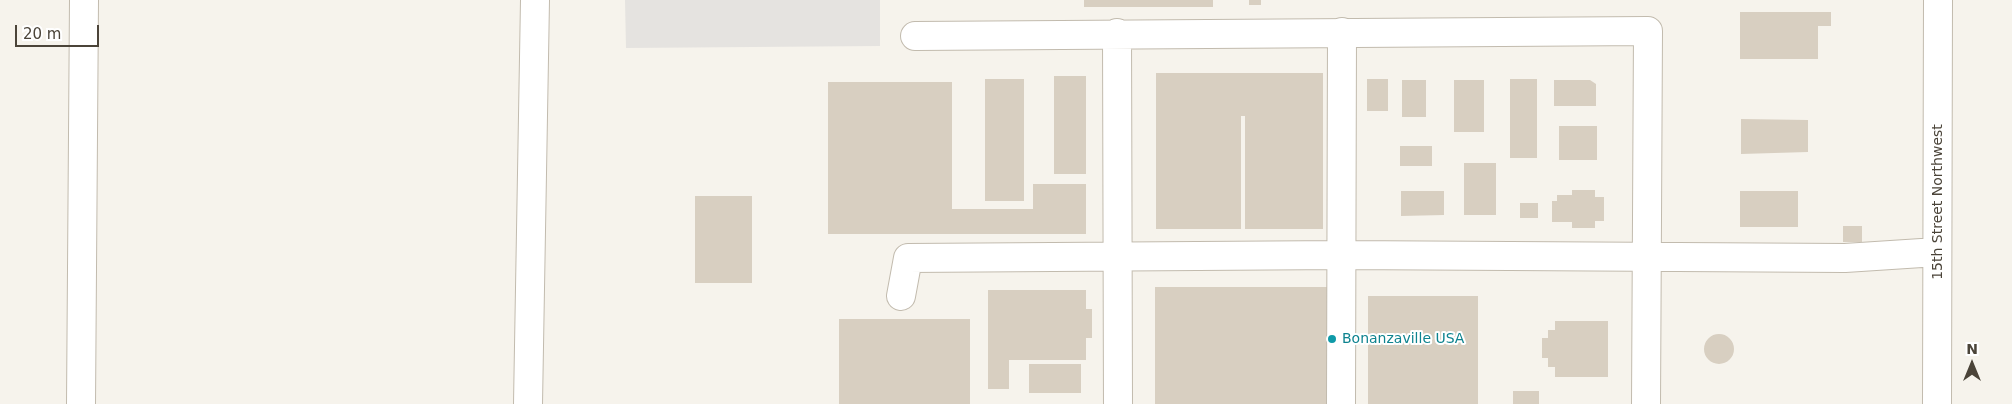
<!DOCTYPE html>
<style>
body{margin:0}
#map{position:relative;width:2012px;height:404px;overflow:hidden;background:#f6f3ec;font-family:"DejaVu Sans",sans-serif}
canvas{display:block}
.north{position:absolute;left:1947px;top:339px;width:50px;height:50px;-webkit-text-stroke:4px #fff;paint-order:stroke;rotate:0deg;font-size:14px;font-weight:700;line-height:20px;text-align:center;color:#4b4439}
.north::after{content:'';display:block;margin:auto;width:18px;height:22px;background:#4b4439;clip-path:polygon(50% 0,100% 100%,50% 72%,0 100%)}
.scale{position:absolute;left:15px;top:25px;width:84px;height:22px;box-sizing:border-box;border:2px solid #4b4439;border-top:0;padding-left:6px;font-size:15px;line-height:18px;white-space:nowrap;color:#4b4439;-webkit-text-stroke:4px #fff;paint-order:stroke}
</style>
<div id="map">
<canvas width="2012" height="404"></canvas>
<div class="north">N</div>
<div class="scale">20 m</div>
</div>
<script>
const c = document.querySelector('canvas').getContext('2d');
c.lineJoin = 'round';
function fillPath(path, color) {
  c.fillStyle = color;
  c.fill(path, 'evenodd');
}
function strokePath(path, color, width, dash) {
  c.strokeStyle = color;
  c.lineWidth = width;
  c.lineCap = dash ? 'butt' : 'round';
  c.setLineDash(dash || []);
  c.stroke(path);
}
function drawText(font, color, halo, rows, align = 'center') {
  c.font = font + ' "DejaVu Sans",sans-serif';
  c.lineWidth = 4;
  c.setLineDash([]);
  c.textBaseline = 'middle';
  c.strokeStyle = halo;
  c.fillStyle = color;
  for (const [text, x, y, turn = 0] of rows) {
    c.save();
    c.translate(x, y);
    c.rotate((+turn || 0) * Math.PI / 180);
    c.textAlign = isNaN(turn) ? turn : align;
    if (halo) c.strokeText(text, 0, 0);
    c.fillText(text, 0, 0);
    c.restore();
  }
}
fillPath(new Path2D(`
 M 625,0 L 880,0 L 880,46 L 626,48 Z`), '#e5e3e0');
fillPath(new Path2D(`
 M 1084,0 L 1213,0 L 1213,7 L 1084,7 Z
 M 1249,0 L 1261,0 L 1261,5 L 1249,5 Z
 M 1740,12 L 1831,12 L 1831,26 L 1818,26 L 1818,59 L 1740,59 Z
 M 1156,73 L 1323,73 L 1323,229 L 1245,229 L 1245,116 L 1241,116 L 1241,229 L 1156,229 Z
 M 1054,76 L 1086,76 L 1086,174 L 1054,174 Z
 M 985,79 L 1024,79 L 1024,201 L 985,201 Z
 M 1367,79 L 1388,79 L 1388,111 L 1367,111 Z
 M 1510,79 L 1537,79 L 1537,158 L 1510,158 Z
 M 1402,80 L 1426,80 L 1426,117 L 1402,117 Z
 M 1454,80 L 1484,80 L 1484,132 L 1454,132 Z
 M 1554,80 L 1590,80 L 1596,84 L 1596,106 L 1554,106 Z
 M 828,82 L 952,82 L 952,209 L 1033,209 L 1033,184 L 1086,184 L 1086,234 L 828,234 Z
 M 1741,119 L 1808,120 L 1808,152 L 1741,154 Z
 M 1559,126 L 1597,126 L 1597,160 L 1559,160 Z
 M 1400,146 L 1432,146 L 1432,166 L 1400,166 Z
 M 1464,163 L 1496,163 L 1496,215 L 1464,215 Z
 M 1572,190 L 1595,190 L 1595,197 L 1604,197 L 1604,221 L 1595,221 L 1595,228 L 1572,228 L 1572,222 L 1552,222 L 1552,201 L 1557,201 L 1557,195 L 1572,195 Z
 M 1401,191 L 1444,191 L 1444,215 L 1401,216 Z
 M 1740,191 L 1798,191 L 1798,227 L 1740,227 Z
 M 695,196 L 752,196 L 752,283 L 695,283 Z
 M 1520,203 L 1538,203 L 1538,218 L 1520,218 Z
 M 1843,226 L 1862,226 L 1862,242 L 1843,242 Z
 M 1155,287 L 1329,287 L 1329,404 L 1155,404 Z
 M 988,290 L 1086,290 L 1086,309 L 1092,309 L 1092,338 L 1086,338 L 1086,360 L 1009,360 L 1009,389 L 988,389 Z
 M 1368,296 L 1478,296 L 1478,404 L 1368,404 Z
 M 839,319 L 970,319 L 970,404 L 839,404 Z
 M 1555,321 L 1608,321 L 1608,377 L 1555,377 L 1555,367 L 1548,367 L 1548,358 L 1542,358 L 1542,338 L 1548,338 L 1548,330 L 1555,330 Z
 M1704 349a15 15 0 1 1 30 0a15 15 0 1 1-30 0Z
 M 1029,364 L 1081,364 L 1081,393 L 1029,393 Z
 M 1513,391 L 1539,391 L 1539,404 L 1513,404 Z`), '#d8cfc1');
const minor = new Path2D(`
 M 1117,33 L 1118,404
 M 915,36 L 1648,31 L 1646,404
 M 901,296 L 908,258 L 1342,255 L 1845,258 L 1937,252
 M 81,404 L 84,0
 M 528,404 L 535,0
 M 1341,404 L 1342,32
 M 1937,404 L 1938,0`);
strokePath(minor, '#c2bbae', 30);
strokePath(minor, '#fff', 28);
for (const [x, y, r, color] of [
 [1332,339,5,"#0f9aa8"]
]) {
  const dot = new Path2D();
  dot.arc(x, y, r, 0, 2 * Math.PI);
  c.fillStyle = color;
  c.fill(dot);
  strokePath(dot, '#fff', 2);
}
drawText('14px', '#4b4439', '#fff', [
 ["15th Street Northwest",1938,202,-90]
]);
drawText('14px', '#0d838f', '#fff', [
 ["Bonanzaville USA",1342,339]
], 'left');
</script>
